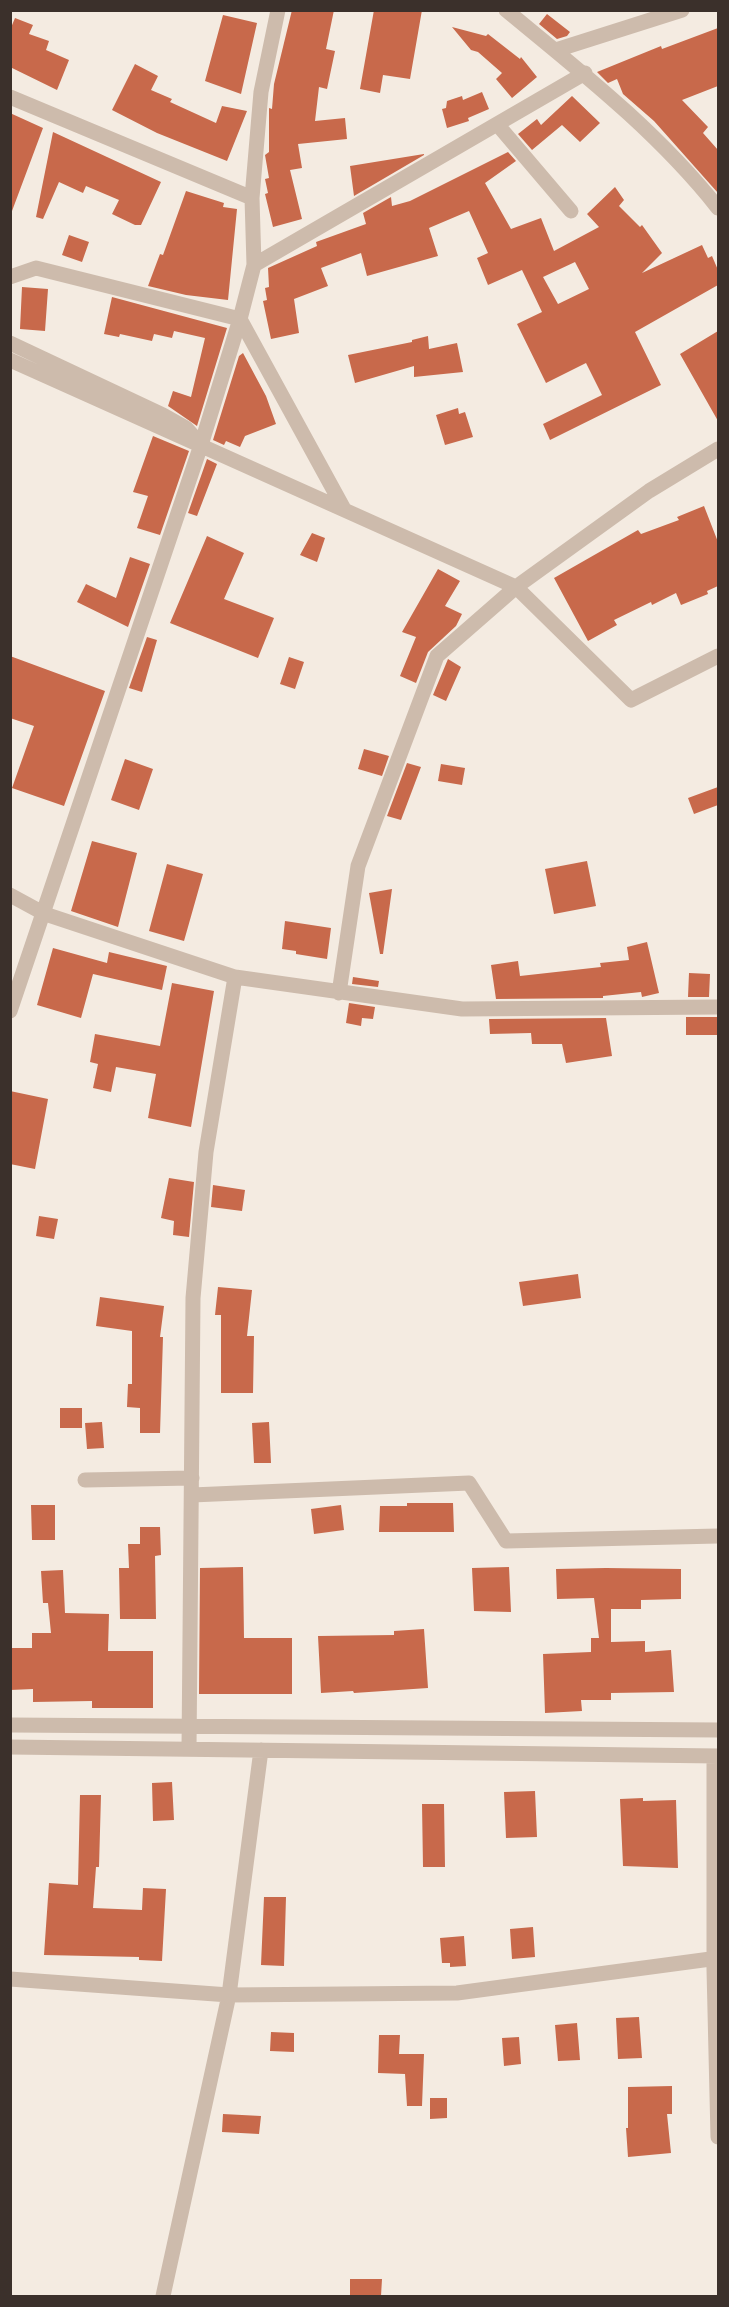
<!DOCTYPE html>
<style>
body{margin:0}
#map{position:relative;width:729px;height:2307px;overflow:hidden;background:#f4ebe1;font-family:Mulish,sans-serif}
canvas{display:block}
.frame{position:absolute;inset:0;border:12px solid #3b302b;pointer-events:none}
</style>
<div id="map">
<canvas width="729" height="2307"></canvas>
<div class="frame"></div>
</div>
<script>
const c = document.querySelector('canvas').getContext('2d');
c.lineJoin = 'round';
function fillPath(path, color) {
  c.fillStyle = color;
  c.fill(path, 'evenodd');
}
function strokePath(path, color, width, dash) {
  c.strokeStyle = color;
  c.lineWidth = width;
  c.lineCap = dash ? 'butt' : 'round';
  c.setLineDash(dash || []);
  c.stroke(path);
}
fillPath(new Path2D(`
 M 292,10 L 334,10 L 326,49 L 335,51 L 327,89 L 319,87 L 315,121 L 345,118 L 347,139 L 298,144 L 302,168 L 290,170 L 302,219 L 273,227 L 265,194 L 268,193 L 265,179 L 269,178 L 265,155 L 269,152 L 269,108 L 272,109 L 274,84 Z
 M 374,10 L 422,10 L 410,79 L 383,75 L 380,93 L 360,89 Z
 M 547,14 L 570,32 L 567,36 L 557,39 L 539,24 Z
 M 223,15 L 257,23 L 241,94 L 205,81 Z
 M 15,18 L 33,25 L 29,34 L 49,41 L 46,50 L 69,60 L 57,90 L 10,67 L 10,30 Z
 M 452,27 L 486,36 L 488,34 L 520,59 L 521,57 L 537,77 L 512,98 L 496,79 L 502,73 L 478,52 L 471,50 Z
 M 718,28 L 718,86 L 682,100 L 708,127 L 703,133 L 718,150 L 718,193 L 654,121 L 623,94 L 617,79 L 608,83 L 597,72 L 661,46 L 662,49 Z
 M 135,64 L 158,76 L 151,90 L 172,99 L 170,102 L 216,123 L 222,106 L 247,111 L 227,161 L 157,133 L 112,110 Z
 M 482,92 L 489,109 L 468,118 L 469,121 L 447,128 L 442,109 L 446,108 L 447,101 L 462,96 L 463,100 Z
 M 572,96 L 600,123 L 580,142 L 562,125 L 532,150 L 518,134 L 537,119 L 541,125 Z
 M 10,113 L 43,128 L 12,211 L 10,210 Z
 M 53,132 L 161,182 L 141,225 L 135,225 L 112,214 L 119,200 L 86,186 L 83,193 L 59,182 L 43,219 L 36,217 Z
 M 508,152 L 516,161 L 485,183 L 511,229 L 541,218 L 554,251 L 599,227 L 587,214 L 615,187 L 624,200 L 619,206 L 640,227 L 642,225 L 662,253 L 642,273 L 702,245 L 708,258 L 712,256 L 718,270 L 718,285 L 635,332 L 661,385 L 550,440 L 543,424 L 602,395 L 586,363 L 546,383 L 517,324 L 542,312 L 522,270 L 488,285 L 477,258 L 488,253 L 469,211 L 429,228 L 438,256 L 367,276 L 361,253 L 321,268 L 328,286 L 294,299 L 299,333 L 271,339 L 263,301 L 267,300 L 265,288 L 269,287 L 268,268 L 317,246 L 316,242 L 366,224 L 363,213 L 391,197 L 392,206 L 410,201 ZM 575,262 L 589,289 L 558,304 L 543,277 Z
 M 424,154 L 424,155 L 354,196 L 350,166 Z
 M 186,191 L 224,203 L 223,207 L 237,209 L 228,300 L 186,295 L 148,286 L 160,254 L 163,255 Z
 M 69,235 L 89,242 L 82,262 L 62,255 Z
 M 22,287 L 48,289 L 45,331 L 20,329 Z
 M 112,297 L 227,328 L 197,426 L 168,406 L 173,391 L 191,397 L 205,338 L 174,331 L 172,338 L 154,334 L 152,341 L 120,334 L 119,337 L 104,334 Z
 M 718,331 L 718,421 L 680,354 Z
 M 428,336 L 429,349 L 457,343 L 463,372 L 414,377 L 414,366 L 355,383 L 348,355 L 412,342 L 412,340 Z
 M 243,353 L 266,396 L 276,424 L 245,436 L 240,447 L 226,441 L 224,445 L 213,440 L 239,356 Z
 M 458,408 L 459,414 L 465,412 L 473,437 L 445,445 L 436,415 Z
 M 153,436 L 189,451 L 160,535 L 137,528 L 148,496 L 133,492 Z
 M 207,459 L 217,464 L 197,516 L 188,513 Z
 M 704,506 L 718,542 L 718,586 L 707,591 L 708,594 L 681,605 L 676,593 L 652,605 L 651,602 L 614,620 L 617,625 L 588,641 L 554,578 L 638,530 L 641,534 L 679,520 L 677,517 Z
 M 312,533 L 325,538 L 317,562 L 300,555 Z
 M 207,536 L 244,553 L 224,599 L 274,618 L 258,658 L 170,623 Z
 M 130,557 L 150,564 L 128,627 L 77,602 L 86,584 L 116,598 Z
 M 438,569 L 460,581 L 445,606 L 462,614 L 456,626 L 428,652 L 416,683 L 400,676 L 416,637 L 402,632 Z
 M 147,637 L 157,640 L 142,692 L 129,688 Z
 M 10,656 L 105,691 L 64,806 L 12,788 L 34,726 L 10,718 Z
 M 289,657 L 304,662 L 295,689 L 280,684 Z
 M 448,659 L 461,667 L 446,701 L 433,695 Z
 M 364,749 L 389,756 L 382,776 L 358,769 Z
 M 125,759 L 153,769 L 139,810 L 111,800 Z
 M 407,763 L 421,767 L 401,820 L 387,816 Z
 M 441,764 L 465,768 L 462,785 L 438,781 Z
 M 718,787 L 718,805 L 694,814 L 688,798 Z
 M 92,841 L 137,853 L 118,927 L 71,911 Z
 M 587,861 L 596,906 L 554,914 L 545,869 Z
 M 167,864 L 203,874 L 184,941 L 149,931 Z
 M 392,889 L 383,954 L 380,954 L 369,893 Z
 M 285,921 L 331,928 L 327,959 L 296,954 L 296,951 L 282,949 Z
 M 647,942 L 659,993 L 642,997 L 641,992 L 603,996 L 603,998 L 496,999 L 491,965 L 518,961 L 520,976 L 601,967 L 600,963 L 629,960 L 627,947 Z
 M 53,948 L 107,963 L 109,952 L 167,966 L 162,990 L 93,974 L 81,1018 L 37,1005 Z
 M 689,973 L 710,974 L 709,997 L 688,997 Z
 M 353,977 L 379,981 L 378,987 L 352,984 Z
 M 172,983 L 214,991 L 191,1127 L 148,1118 L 156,1074 L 116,1067 L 111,1092 L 93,1088 L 98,1064 L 90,1062 L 95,1034 L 160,1046 Z
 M 349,1003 L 375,1007 L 373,1019 L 362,1018 L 361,1026 L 346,1023 Z
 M 686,1017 L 718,1017 L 718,1035 L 686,1035 Z
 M 606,1018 L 612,1056 L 566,1063 L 562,1044 L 532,1044 L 531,1033 L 490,1034 L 489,1019 Z
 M 10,1091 L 48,1099 L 35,1169 L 10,1164 Z
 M 169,1178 L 194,1182 L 189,1237 L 173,1235 L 174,1221 L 161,1218 Z
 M 213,1185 L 245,1190 L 242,1211 L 211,1207 Z
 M 39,1216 L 58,1219 L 54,1239 L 36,1236 Z
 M 578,1274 L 581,1298 L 523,1306 L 519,1282 Z
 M 218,1287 L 252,1290 L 247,1336 L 254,1336 L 253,1393 L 221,1393 L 221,1315 L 215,1315 Z
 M 100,1297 L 164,1306 L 160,1337 L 163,1337 L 160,1433 L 140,1433 L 140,1408 L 127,1407 L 128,1384 L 132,1384 L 132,1331 L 96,1326 Z
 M 60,1408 L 82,1408 L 82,1428 L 60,1428 Z
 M 102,1422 L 104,1448 L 87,1449 L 85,1423 Z
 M 269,1422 L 271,1463 L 254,1463 L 252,1423 Z
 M 407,1503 L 453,1503 L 454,1532 L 379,1532 L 380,1506 L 407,1506 Z
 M 31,1505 L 55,1505 L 55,1540 L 32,1540 Z
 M 341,1505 L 344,1530 L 314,1534 L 311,1509 Z
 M 140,1527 L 160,1527 L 161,1555 L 155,1556 L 156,1619 L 120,1619 L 119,1568 L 129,1568 L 128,1544 L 140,1544 Z
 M 243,1567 L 244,1638 L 292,1638 L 292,1694 L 199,1694 L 200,1568 Z
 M 509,1567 L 511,1612 L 474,1611 L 472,1568 Z
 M 606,1568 L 681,1569 L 681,1599 L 641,1600 L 641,1609 L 611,1609 L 611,1642 L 645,1641 L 645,1652 L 671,1650 L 674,1692 L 611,1693 L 611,1700 L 581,1700 L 582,1711 L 545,1713 L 543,1654 L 591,1652 L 591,1638 L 599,1638 L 594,1598 L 557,1599 L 556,1569 Z
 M 63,1570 L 65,1613 L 109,1614 L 108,1651 L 153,1651 L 153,1708 L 92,1708 L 92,1701 L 33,1702 L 33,1689 L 10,1690 L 10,1648 L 32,1648 L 32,1633 L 51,1633 L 48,1603 L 43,1603 L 41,1571 Z
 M 424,1629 L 428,1688 L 354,1693 L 353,1691 L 321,1693 L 318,1636 L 394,1635 L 394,1631 Z
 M 172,1782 L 174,1820 L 153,1821 L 152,1783 Z
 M 535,1791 L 537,1837 L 506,1838 L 504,1792 Z
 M 80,1795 L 101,1795 L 99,1867 L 96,1867 L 93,1908 L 142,1910 L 143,1888 L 166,1889 L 162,1961 L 139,1960 L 139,1957 L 44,1955 L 49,1883 L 78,1885 Z
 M 643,1798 L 643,1801 L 676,1800 L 678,1868 L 623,1866 L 620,1799 Z
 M 422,1804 L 444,1804 L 445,1867 L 423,1867 Z
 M 264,1897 L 286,1897 L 284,1966 L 261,1965 Z
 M 533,1927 L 535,1957 L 512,1959 L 510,1929 Z
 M 464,1936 L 466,1966 L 450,1967 L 450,1963 L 442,1963 L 440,1938 Z
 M 639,2017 L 642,2058 L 618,2059 L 616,2018 Z
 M 577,2023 L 580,2060 L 558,2061 L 555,2025 Z
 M 271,2032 L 294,2033 L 294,2052 L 270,2051 Z
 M 379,2035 L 400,2035 L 399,2054 L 424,2054 L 422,2106 L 407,2106 L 405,2074 L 378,2073 Z
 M 519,2037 L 521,2064 L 504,2066 L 502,2038 Z
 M 672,2086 L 672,2114 L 667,2114 L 671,2153 L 628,2157 L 626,2128 L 628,2128 L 628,2087 Z
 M 430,2098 L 447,2098 L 447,2118 L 430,2119 Z
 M 223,2114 L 261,2116 L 259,2134 L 222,2132 Z
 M 350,2279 L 382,2279 L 381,2296 L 350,2296 Z`), '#c8694b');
strokePath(new Path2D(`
 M 506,10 C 580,71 658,132 718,208
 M 556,50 L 682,10
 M 10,97 L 252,198
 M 497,124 L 571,211
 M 254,265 L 585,73
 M 10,277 L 36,268 L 240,319 L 344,509
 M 10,343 L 163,415 L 186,428 L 193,436
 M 10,360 L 516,587 L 631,700 L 718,656
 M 10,895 L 45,914 L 235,977 L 462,1009 L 718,1007
 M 339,993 L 358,866 L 437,656 L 516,587 L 649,491 L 718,449
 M 10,1011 L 201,445 L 240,319 L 254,265 L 252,198 L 261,92 L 278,10
 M 85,1480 L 192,1478
 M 192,1495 L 469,1483 L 506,1541 L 718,1536
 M 10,1725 L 718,1730
 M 10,1747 L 718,1756
 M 189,1749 L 193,1298 L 206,1152 L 235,977
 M 714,1756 L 714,1969 L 718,2137
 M 10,1979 L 229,1995 L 457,1993 L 718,1958
 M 163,2296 L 229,1995 L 261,1750`), '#cdbbac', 15);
</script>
